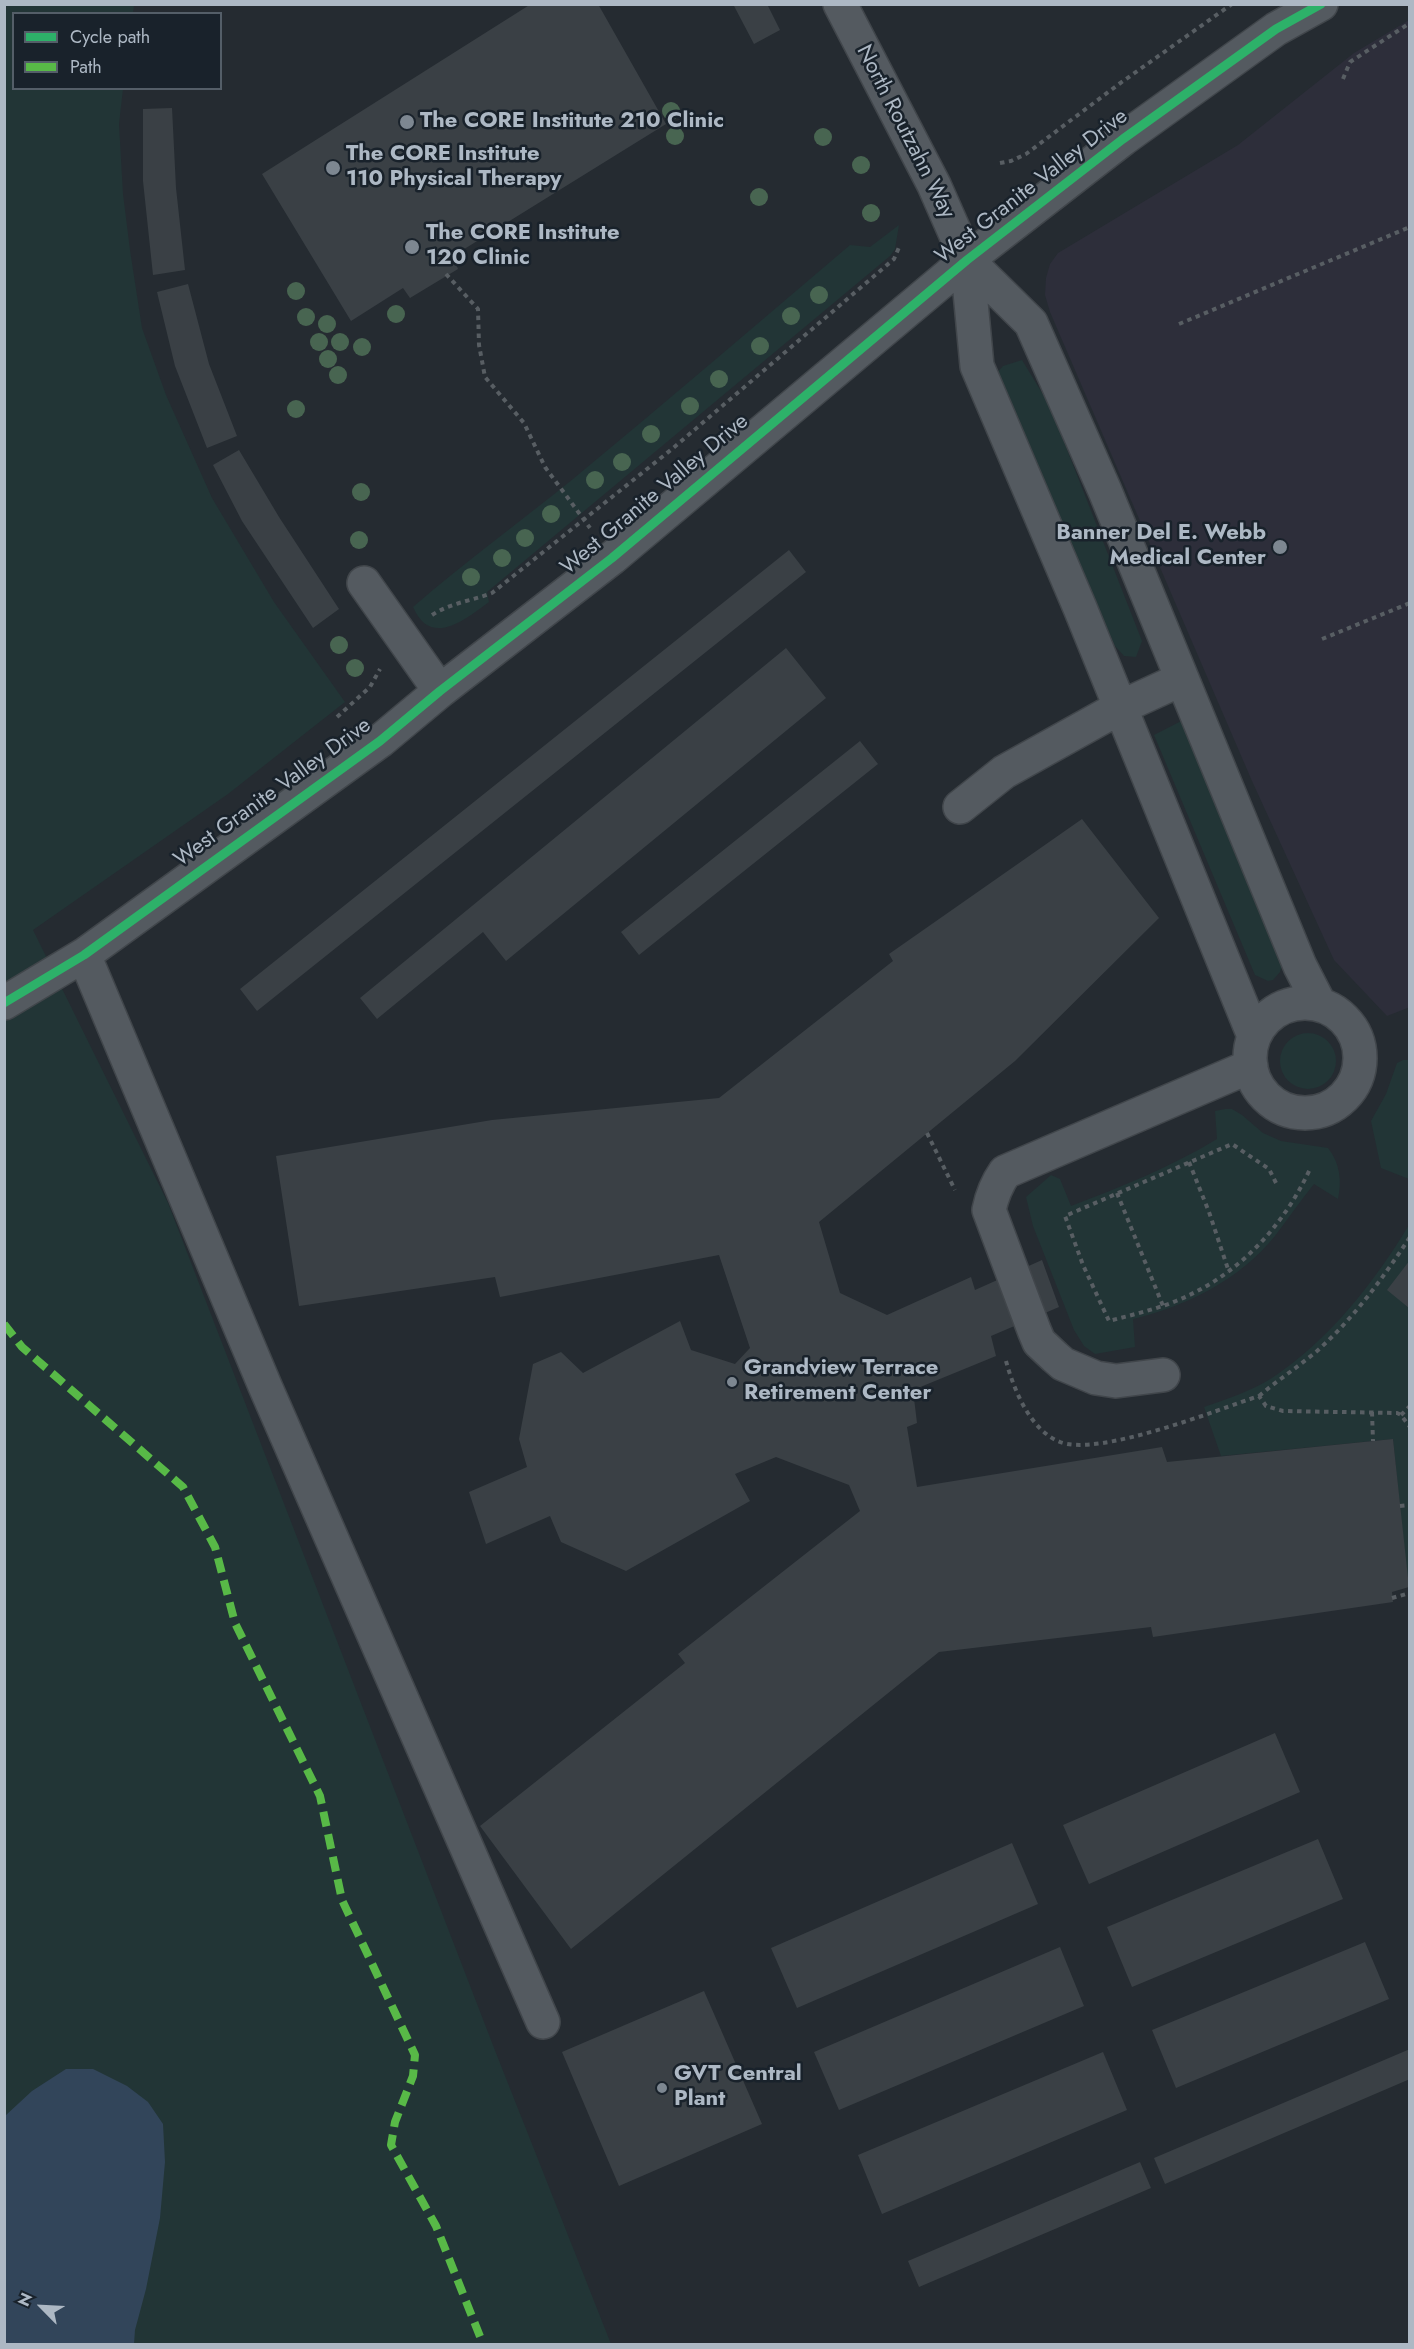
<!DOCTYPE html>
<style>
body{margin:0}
#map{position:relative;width:1414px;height:2349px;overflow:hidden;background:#252b31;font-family:Jost,sans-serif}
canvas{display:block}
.frame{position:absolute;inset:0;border:6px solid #adb8c4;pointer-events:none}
.legend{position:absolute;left:12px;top:12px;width:210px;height:78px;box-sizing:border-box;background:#19222b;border:2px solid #545e68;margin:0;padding:8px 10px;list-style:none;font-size:18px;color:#adb8c4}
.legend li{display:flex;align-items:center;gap:12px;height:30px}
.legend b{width:30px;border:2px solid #545e68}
.north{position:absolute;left:12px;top:2277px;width:60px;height:60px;-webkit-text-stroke:4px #19222b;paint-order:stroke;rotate:294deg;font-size:16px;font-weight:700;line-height:24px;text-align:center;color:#adb8c4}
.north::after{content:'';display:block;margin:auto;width:21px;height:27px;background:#adb8c4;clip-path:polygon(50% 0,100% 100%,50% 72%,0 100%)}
</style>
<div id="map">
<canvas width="1414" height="2349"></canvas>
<div class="frame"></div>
<ul class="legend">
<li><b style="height:8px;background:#2db169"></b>Cycle path</li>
<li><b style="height:8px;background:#58b947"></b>Path</li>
</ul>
<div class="north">N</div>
</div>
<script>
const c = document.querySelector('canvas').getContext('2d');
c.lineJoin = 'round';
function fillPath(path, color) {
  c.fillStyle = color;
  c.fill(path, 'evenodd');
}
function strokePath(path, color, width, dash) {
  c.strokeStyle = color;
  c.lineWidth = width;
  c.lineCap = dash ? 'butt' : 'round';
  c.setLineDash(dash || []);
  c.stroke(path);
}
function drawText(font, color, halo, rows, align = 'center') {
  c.font = font + ' Jost,sans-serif';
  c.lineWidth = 5;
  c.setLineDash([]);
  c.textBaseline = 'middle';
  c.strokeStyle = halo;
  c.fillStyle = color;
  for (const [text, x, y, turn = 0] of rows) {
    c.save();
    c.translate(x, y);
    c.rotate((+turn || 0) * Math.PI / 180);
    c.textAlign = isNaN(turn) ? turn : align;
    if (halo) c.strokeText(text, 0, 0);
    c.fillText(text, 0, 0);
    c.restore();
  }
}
fillPath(new Path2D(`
 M 1409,20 L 1410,1007 L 1387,1016 L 1334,960 L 1252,781 L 1050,312 L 1045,295 L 1046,278 L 1050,264 L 1058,253 L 1238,145 L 1354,53 Z`), '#2d2e3a');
fillPath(new Path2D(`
 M 5,5 L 134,5 L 133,13 L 14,14 L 14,88 L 123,89 L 119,124 L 123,194 L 130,250 L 142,328 L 166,395 L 212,498 L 274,602 L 345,702 L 228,794 L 33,930 L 168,1203 L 496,2053 L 611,2344 L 5,2344 Z
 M 899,225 L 895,249 L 890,256 L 487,592 L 489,602 C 467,618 431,649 413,607 C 465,562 520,522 573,479 C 666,402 758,323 850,245 L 870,247 Z
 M 1022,360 L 1050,406 L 1142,641 L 1136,657 L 1124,656 L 1115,646 L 994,376 L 1003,366 Z
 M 1189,717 L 1283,960 L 1280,972 L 1273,980 L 1268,981 L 1255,975 L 1154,735 Z
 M1280 1061a28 28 0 1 1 56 0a28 28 0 1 1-56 0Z
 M 1403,1060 L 1409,1060 L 1409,1179 L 1381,1168 L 1371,1121 L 1386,1094 L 1397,1063 Z
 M 1225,1109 L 1232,1109 L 1242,1115 L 1263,1133 L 1281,1141 L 1328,1148 C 1340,1163 1342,1181 1338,1199 L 1314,1184 C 1300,1201 1288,1219 1275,1236 C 1239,1280 1187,1306 1133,1319 L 1135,1347 L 1095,1354 L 1084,1346 L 1074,1330 L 1033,1226 L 1026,1197 L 1051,1175 L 1060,1179 L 1071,1206 C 1121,1187 1171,1167 1217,1139 L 1215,1111 Z
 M 1409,1225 L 1409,1595 L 1393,1439 L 1221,1456 L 1204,1407 C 1227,1399 1251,1391 1272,1378 C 1330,1339 1373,1284 1409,1225 Z`), '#223536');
fillPath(new Path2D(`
 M 66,2069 L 93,2069 L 127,2086 L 148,2102 L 163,2124 L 165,2162 L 160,2218 L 146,2289 L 135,2330 L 134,2344 L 5,2344 L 5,2116 L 32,2091 Z`), '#32455a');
fillPath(new Path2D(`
 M 531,4 L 598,4 L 666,124 L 453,256 L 458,269 L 410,298 L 403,288 L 351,321 L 262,174 Z
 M 733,4 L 767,4 L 780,30 L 754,44 Z
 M 172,108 L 176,188 L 185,270 L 153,275 L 143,181 L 143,109 Z
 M 188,284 L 209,364 L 237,436 L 207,448 L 175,366 L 157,292 Z
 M 239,450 L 279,517 L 339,609 L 313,628 L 242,521 L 213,465 Z
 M 789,550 L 806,572 L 257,1011 L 240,989 Z
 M 786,648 L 826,698 L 506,961 L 483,932 L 377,1019 L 360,998 Z
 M 860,741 L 878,764 L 639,955 L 621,932 Z
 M 1082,819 L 1159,918 L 1015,1061 L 819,1222 L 840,1293 L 887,1315 L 971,1277 L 975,1290 L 1042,1260 L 1059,1307 L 991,1336 L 996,1356 L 913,1390 L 917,1423 L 907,1427 L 917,1487 L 1162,1447 L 1167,1462 L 1393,1439 L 1409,1587 L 1392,1592 L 1393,1602 L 1153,1637 L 1151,1627 L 939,1652 L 571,1949 L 480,1826 L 685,1663 L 678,1654 L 860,1511 L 849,1485 L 776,1457 L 735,1474 L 750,1501 L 626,1571 L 561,1542 L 550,1516 L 486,1544 L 469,1492 L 527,1467 L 519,1439 L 533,1364 L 561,1352 L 583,1373 L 680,1321 L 691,1350 L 735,1364 L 750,1348 L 719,1255 L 500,1297 L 495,1277 L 299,1306 L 276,1156 L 492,1120 L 719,1098 L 893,961 L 889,954 Z
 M 1410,1260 L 1410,1307 L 1409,1308 L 1387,1290 Z
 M 1275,1733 L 1300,1792 L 1089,1884 L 1063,1825 Z
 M 1318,1839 L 1343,1899 L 1132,1987 L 1107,1927 Z
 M 1012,1843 L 1038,1904 L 797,2008 L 771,1948 Z
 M 1365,1942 L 1389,1999 L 1176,2088 L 1152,2030 Z
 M 1060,1947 L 1084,2006 L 839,2110 L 814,2052 Z
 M 704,1991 L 762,2124 L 619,2186 L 562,2052 Z
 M 1410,2049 L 1410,2079 L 1165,2184 L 1154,2158 Z
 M 1103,2052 L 1127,2110 L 882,2214 L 858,2155 Z
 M 1140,2162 L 1151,2188 L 919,2287 L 908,2261 Z`), '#3a4045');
const minor = new Path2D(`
 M 840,4 L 934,185 L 967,260 L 977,366 L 1080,608 L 1254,1036
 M 967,260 L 1031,323 L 1105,491 L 1300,966 L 1320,1005
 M 364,583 L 440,691
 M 960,807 L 1004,772 L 1119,708 L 1182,679
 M 84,955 L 265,1386 L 543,2022
 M1250 1058a55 55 0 1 1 110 0a55 55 0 1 1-110 0Z
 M 4,1003 L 84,955 L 380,741 L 440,691 L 612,558 L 967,260 L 1123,139 L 1276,29 L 1321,4
 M 1163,1375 L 1116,1381 L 1096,1378 L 1063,1364 L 1055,1357 L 1039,1342 L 1034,1330 L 989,1210 C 992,1195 996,1185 1005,1172 L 1251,1066`);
strokePath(minor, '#41464b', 36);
strokePath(new Path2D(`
 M 1343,79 L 1350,62 L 1410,23
 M 1000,163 L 1011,161 L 1026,154 L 1119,84 L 1232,4
 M 446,274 L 478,309 L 479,345 L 485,377 L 524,423 L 545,467 L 590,528
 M 1179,324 L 1410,227
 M 432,615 C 450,603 471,601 492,593 L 672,449 L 894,259 L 900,245
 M 1322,639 L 1410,603
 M 337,717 L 370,687 L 380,669
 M 927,1133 L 955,1190
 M 1189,1162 L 1209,1212 L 1229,1272
 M 1276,1183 L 1269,1169 L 1232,1144 L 1065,1216 L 1083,1265 L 1109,1321 C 1131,1315 1154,1310 1176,1301 C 1237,1276 1282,1229 1310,1169
 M 1117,1193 L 1163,1306
 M 1006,1361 C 1014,1390 1030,1430 1060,1442 C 1099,1457 1217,1410 1259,1396 L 1266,1406 L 1283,1411 L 1397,1413 L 1401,1415 L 1410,1427
 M 1259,1396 C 1278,1380 1298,1367 1317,1351 C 1354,1318 1383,1278 1410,1237
 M 1372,1412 L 1373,1441
 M 1401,1415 L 1410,1406
 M 1400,1506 L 1410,1505
 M 1392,1598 L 1410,1593`), '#585e63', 4, [4.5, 4.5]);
strokePath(minor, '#545a60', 33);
strokePath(new Path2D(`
 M 4,1324 L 22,1347 L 183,1487 L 215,1547 L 235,1623 L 320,1796 L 342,1900 L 415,2055 L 413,2076 L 395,2122 L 391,2145 L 436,2226 L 483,2344`), '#58b947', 8, [15, 8]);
strokePath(new Path2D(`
 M 4,1003 L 84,955 L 380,741 L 440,691 L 612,558 L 967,260 L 1123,139 L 1276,29 L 1321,4`), '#2db169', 9);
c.fillStyle = '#486551';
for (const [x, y] of [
 [671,111],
 [675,136],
 [823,137],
 [861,165],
 [759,197],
 [871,213],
 [296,291],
 [819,295],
 [396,314],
 [791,316],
 [306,317],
 [327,324],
 [319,342],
 [340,342],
 [760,346],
 [362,347],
 [328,359],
 [338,375],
 [719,379],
 [690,406],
 [296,409],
 [651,434],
 [622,462],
 [595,480],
 [361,492],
 [551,514],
 [525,538],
 [359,540],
 [502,558],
 [471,577],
 [339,645],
 [355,668]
]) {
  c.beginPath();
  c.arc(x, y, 9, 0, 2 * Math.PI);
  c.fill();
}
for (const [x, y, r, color] of [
 [407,122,8,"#7d8791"],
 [333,168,8,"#7d8791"],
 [412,247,8,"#7d8791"],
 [1280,547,8,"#7d8791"],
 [732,1382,6,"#7d8791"],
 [662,2088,6,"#7d8791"]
]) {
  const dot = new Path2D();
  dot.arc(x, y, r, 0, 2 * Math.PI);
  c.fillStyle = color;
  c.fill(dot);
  strokePath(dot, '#19222b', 2);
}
drawText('bold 22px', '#adb8c4', '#19222b', [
 ["The CORE Institute 210 Clinic",420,122],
 ["The CORE Institute",346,155],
 ["110 Physical Therapy",346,180],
 ["The CORE Institute",426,234],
 ["120 Clinic",426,259],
 ["Banner Del E. Webb",1266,534,"right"],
 ["Medical Center",1266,559,"right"],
 ["Grandview Terrace",744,1369],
 ["Retirement Center",744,1394],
 ["GVT Central",674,2075],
 ["Plant",674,2100]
], 'left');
drawText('22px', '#adb8c4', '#19222b', [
 ["North Routzahn Way",905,132,63],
 ["West Granite Valley Drive",1032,187,-38],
 ["West Granite Valley Drive",655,495,-40],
 ["West Granite Valley Drive",273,793,-36]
]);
</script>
